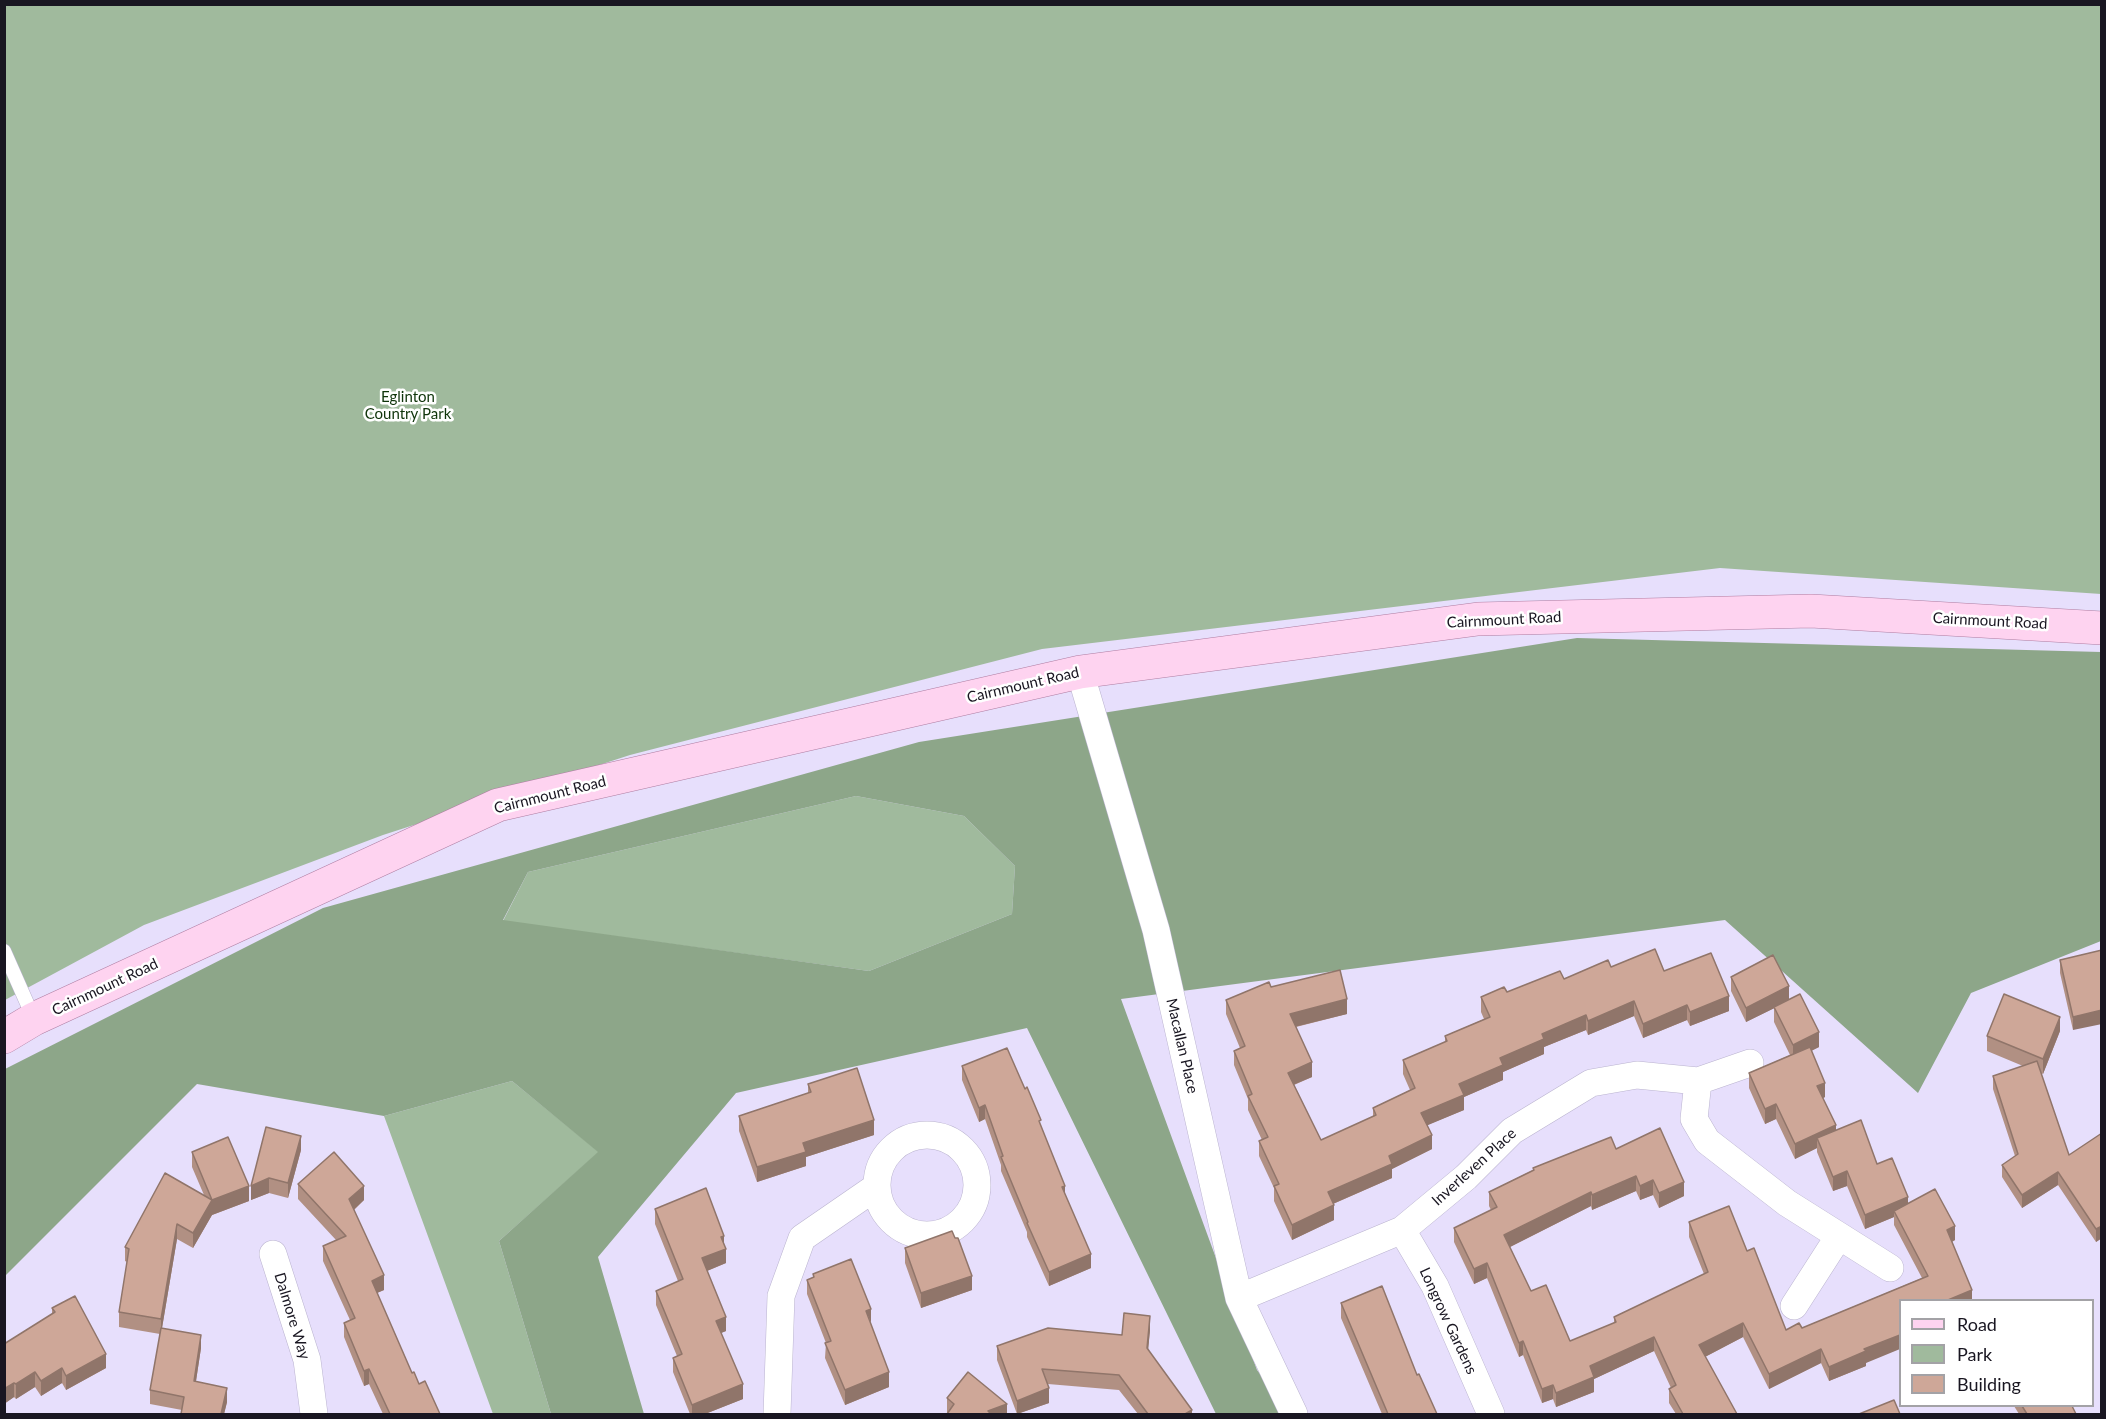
<!DOCTYPE html>
<style>
body{margin:0}
#map{position:relative;width:2106px;height:1419px;overflow:hidden;background:#e7dffc;font-family:Lato,sans-serif}
canvas{display:block}
.frame{position:absolute;inset:0;border:6px solid #191621;pointer-events:none}
.legend{position:absolute;left:1899px;top:1299px;width:195px;height:108px;box-sizing:border-box;background:#fff;border:2px solid #a3a2a6;margin:0;padding:8px 10px;list-style:none;font-size:18px;color:#191621}
.legend li{display:flex;align-items:center;gap:12px;height:30px}
.legend b{width:30px;border:2px solid #a3a2a6}
</style>
<div id="map">
<canvas width="2106" height="1419"></canvas>
<div class="frame"></div>
<ul class="legend">
<li><b style="height:8px;background:#fed3f0"></b>Road</li>
<li><b style="height:16px;background:#a0ba9d"></b>Park</li>
<li><b style="height:16px;background:#cea798"></b>Building</li>
</ul>
</div>
<script>
const c = document.querySelector('canvas').getContext('2d');
c.lineJoin = 'round';
function fillPath(path, color) {
  c.fillStyle = color;
  c.fill(path, 'evenodd');
}
function strokePath(path, color, width, dash) {
  c.strokeStyle = color;
  c.lineWidth = width;
  c.lineCap = dash ? 'butt' : 'round';
  c.setLineDash(dash || []);
  c.stroke(path);
}
function drawText(font, color, halo, rows, align = 'center') {
  c.font = font + ' Lato,sans-serif';
  c.lineWidth = 5;
  c.setLineDash([]);
  c.textBaseline = 'middle';
  c.strokeStyle = halo;
  c.fillStyle = color;
  for (const [text, x, y, turn = 0] of rows) {
    c.save();
    c.translate(x, y);
    c.rotate((+turn || 0) * Math.PI / 180);
    c.textAlign = isNaN(turn) ? turn : align;
    if (halo) c.strokeText(text, 0, 0);
    c.fillText(text, 0, 0);
    c.restore();
  }
}
fillPath(new Path2D(`
 M 5,5 L 2101,5 L 2101,594 L 1720,568 L 1042,649 L 630,755 L 383,835 L 144,925 L 5,1000 Z
 M 856,796 L 964,816 L 1015,866 L 1012,914 L 869,971 L 503,921 L 528,872 Z
 M 512,1081 L 599,1152 L 499,1241 L 551,1414 L 493,1414 L 384,1116 Z`), '#a0ba9d');
fillPath(new Path2D(`
 M 1577,638 L 2101,652 L 2101,941 L 1971,993 L 1918,1093 L 1725,920 L 1121,999 L 1257,1370 L 1292,1414 L 1216,1414 L 1027,1028 L 736,1093 L 598,1257 L 644,1414 L 551,1414 L 499,1241 L 598,1152 L 512,1081 L 384,1116 L 197,1084 L 5,1276 L 5,1069 L 323,908 L 919,742 ZM 856,796 L 964,816 L 1015,866 L 1012,914 L 869,971 L 503,920 L 528,872 Z`), '#8da689');
const service = new Path2D(`
 M 4,951 L 34,1019`);
const minor = new Path2D(`
 M 1080,672 L 1156,930 L 1239,1298 L 1294,1414
 M 1698,1081 L 1694,1119 L 1707,1141 L 1787,1203 L 1890,1268
 M877 1185a50 50 0 1 1 100 0a50 50 0 1 1-100 0Z
 M 1402,1230 L 1435,1286 L 1491,1414
 M 273,1254 L 307,1360 L 314,1414
 M 1239,1298 L 1402,1230 L 1466,1177 L 1512,1131 L 1591,1083 L 1637,1075 L 1698,1081 L 1750,1063
 M 1794,1306 L 1839,1236
 M 777,1414 L 781,1296 L 802,1238 L 876,1187`);
const primary = new Path2D(`
 M 4,1037 L 34,1019 L 498,805 L 1080,672 L 1478,619 L 1811,611 L 2102,628`);
strokePath(service, '#bab3cf', 15);
strokePath(minor, '#bab3cf', 28);
strokePath(primary, '#ae7da1', 34);
strokePath(service, '#fff', 14);
strokePath(minor, '#fff', 27);
strokePath(primary, '#fed3f0', 33);
fillPath(new Path2D(`
 M 2102,950 L 2073,1030 L 2060,973 L 2060,960 Z
 M 1611,967 L 1664,971 L 1729,1011 L 1690,1026 L 1687,1020 L 1643,1038 L 1634,1016 L 1588,1035 L 1586,1030 L 1544,1047 L 1544,1054 L 1503,1072 L 1503,1080 L 1464,1097 L 1464,1110 L 1427,1125 L 1432,1149 L 1392,1169 L 1392,1178 L 1333,1204 L 1334,1220 L 1292,1240 L 1274,1201 L 1274,1188 L 1259,1156 L 1259,1141 L 1262,1140 L 1248,1110 L 1248,1099 L 1234,1065 L 1234,1051 L 1240,1048 L 1226,1014 L 1226,1000 L 1271,987 L 1347,1014 L 1296,1027 L 1312,1077 L 1294,1085 L 1321,1140 L 1373,1117 L 1373,1108 L 1410,1090 L 1403,1074 L 1403,1060 L 1445,1042 L 1445,1036 L 1484,1019 L 1481,1012 L 1481,997 L 1507,992 Z
 M 1731,977 L 1789,1000 L 1819,1047 L 1811,1051 L 1825,1097 L 1823,1098 L 1836,1130 L 1877,1164 L 1908,1203 L 1955,1240 L 1952,1242 L 1972,1300 L 1900,1300 L 1866,1363 L 1866,1366 L 1829,1381 L 1821,1363 L 1769,1389 L 1743,1337 L 1705,1357 L 1737,1414 L 1676,1414 L 1669,1403 L 1669,1389 L 1671,1388 L 1654,1351 L 1594,1379 L 1594,1392 L 1556,1407 L 1553,1399 L 1542,1403 L 1523,1355 L 1519,1357 L 1487,1278 L 1474,1284 L 1454,1242 L 1454,1228 L 1491,1210 L 1489,1206 L 1489,1192 L 1533,1170 L 1533,1168 L 1616,1149 L 1684,1196 L 1659,1208 L 1653,1195 L 1640,1200 L 1636,1191 L 1592,1210 L 1591,1206 L 1510,1247 L 1531,1291 L 1570,1341 L 1614,1323 L 1614,1317 L 1704,1274 L 1689,1237 L 1689,1222 L 1747,1251 L 1786,1330 L 1802,1328 L 1922,1278 L 1894,1225 L 1894,1217 L 1865,1229 L 1847,1186 L 1833,1191 L 1817,1152 L 1817,1148 L 1795,1159 L 1776,1119 L 1765,1124 L 1749,1088 L 1749,1073 L 1790,1055 L 1774,1022 L 1774,1008 L 1746,1022 L 1731,991 Z
 M 2060,1031 L 2043,1074 L 2041,1073 L 2069,1155 L 2102,1133 L 2102,1238 L 2096,1242 L 2058,1185 L 2022,1208 L 2002,1177 L 2002,1165 L 2015,1156 L 1993,1089 L 1993,1076 L 2023,1066 L 1987,1051 L 1987,1036 Z
 M 962,1066 L 1041,1126 L 1091,1268 L 1049,1286 L 1027,1237 L 1027,1232 L 1001,1171 L 1001,1165 L 985,1119 L 979,1122 L 962,1080 Z
 M 808,1084 L 874,1135 L 806,1157 L 806,1166 L 757,1182 L 739,1131 L 739,1116 L 808,1093 Z
 M 301,1150 L 288,1198 L 269,1193 L 251,1200 L 251,1186 Z
 M 192,1152 L 249,1201 L 212,1215 L 193,1248 L 177,1239 L 162,1328 L 201,1348 L 196,1381 L 227,1402 L 224,1414 L 181,1414 L 182,1410 L 150,1404 L 150,1390 L 160,1334 L 119,1327 L 119,1312 L 127,1262 L 125,1261 L 125,1247 L 204,1195 L 192,1167 Z
 M 298,1184 L 364,1200 L 354,1210 L 384,1290 L 377,1293 L 412,1373 L 440,1414 L 383,1414 L 369,1384 L 364,1386 L 344,1337 L 344,1323 L 350,1320 L 323,1261 L 323,1246 L 336,1240 L 298,1199 Z
 M 655,1209 L 724,1244 L 726,1263 L 707,1271 L 726,1331 L 721,1333 L 743,1399 L 705,1414 L 690,1414 L 673,1372 L 673,1358 L 677,1356 L 656,1305 L 656,1291 L 678,1281 L 655,1224 Z
 M 905,1248 L 972,1290 L 921,1308 L 905,1263 Z
 M 813,1274 L 870,1323 L 889,1387 L 845,1405 L 825,1358 L 826,1343 L 807,1294 L 807,1280 L 813,1278 Z
 M 1341,1303 L 1417,1375 L 1437,1414 L 1382,1414 L 1341,1318 Z
 M 52,1308 L 106,1368 L 66,1390 L 62,1383 L 41,1396 L 35,1387 L 16,1399 L 14,1397 L 4,1404 L 4,1344 L 52,1314 Z
 M 1150,1330 L 1148,1349 L 1192,1414 L 1138,1414 L 1119,1390 L 1048,1384 L 1049,1403 L 1017,1414 L 997,1360 L 997,1346 L 1122,1335 Z
 M 947,1398 L 1007,1414 L 948,1413 L 947,1412 Z
 M 2014,1406 L 2072,1406 L 2076,1414 L 2019,1414 Z`), '#b19083');
fillPath(new Path2D(`
 M 1789,986 L 1789,1001 L 1746,1022 L 1746,1008 Z
 M 1729,996 L 1729,1011 L 1690,1026 L 1690,1012 Z
 M 1347,999 L 1347,1014 L 1290,1028 L 1290,1014 Z
 M 1634,1001 L 1634,1016 L 1588,1035 L 1588,1021 Z
 M 1687,1005 L 1687,1020 L 1643,1038 L 1643,1024 Z
 M 2102,1010 L 2102,1024 L 2073,1030 L 2073,1017 Z
 M 1586,1015 L 1586,1030 L 1544,1047 L 1544,1054 L 1503,1072 L 1503,1080 L 1464,1097 L 1464,1110 L 1421,1128 L 1421,1113 L 1459,1084 L 1500,1058 L 1542,1034 Z
 M 2060,1017 L 2060,1031 L 2043,1074 L 2043,1059 Z
 M 1819,1032 L 1819,1047 L 1793,1060 L 1793,1045 Z
 M 1312,1062 L 1312,1077 L 1288,1087 L 1288,1073 Z
 M 1825,1083 L 1825,1097 L 1817,1101 L 1817,1086 Z
 M 1776,1104 L 1776,1119 L 1765,1124 L 1765,1109 Z
 M 985,1105 L 985,1119 L 979,1122 L 979,1108 Z
 M 874,1120 L 874,1135 L 806,1157 L 806,1166 L 757,1182 L 757,1167 L 803,1143 Z
 M 1836,1125 L 1836,1140 L 1817,1138 L 1817,1148 L 1795,1159 L 1795,1144 Z
 M 1432,1135 L 1432,1149 L 1392,1169 L 1392,1178 L 1328,1206 L 1328,1192 L 1389,1156 Z
 M 301,1136 L 301,1150 L 288,1198 L 288,1183 Z
 M 1847,1171 L 1847,1186 L 1833,1191 L 1833,1177 Z
 M 2058,1172 L 2058,1185 L 2022,1208 L 2022,1195 Z
 M 1636,1176 L 1636,1191 L 1592,1210 L 1592,1195 Z
 M 269,1178 L 269,1193 L 251,1200 L 251,1186 Z
 M 1653,1180 L 1653,1195 L 1640,1200 L 1640,1186 Z
 M 1684,1182 L 1684,1196 L 1659,1208 L 1659,1193 Z
 M 249,1186 L 249,1201 L 212,1215 L 193,1248 L 193,1233 L 212,1200 Z
 M 364,1186 L 364,1200 L 349,1214 L 349,1199 Z
 M 1065,1186 L 1065,1200 L 1062,1187 Z
 M 1591,1192 L 1591,1206 L 1504,1250 L 1504,1235 Z
 M 1908,1197 L 1908,1211 L 1894,1211 L 1894,1217 L 1865,1229 L 1865,1215 Z
 M 1334,1205 L 1334,1220 L 1292,1240 L 1292,1225 Z
 M 177,1224 L 177,1239 L 161,1334 L 161,1319 Z
 M 1955,1226 L 1955,1240 L 1947,1244 L 1947,1230 Z
 M 2102,1226 L 2102,1238 L 2096,1242 L 2096,1229 Z
 M 724,1236 L 724,1249 L 726,1249 L 726,1263 L 702,1273 L 702,1258 L 721,1237 Z
 M 1091,1254 L 1091,1268 L 1049,1286 L 1049,1272 Z
 M 1487,1263 L 1487,1278 L 1474,1284 L 1474,1269 Z
 M 384,1275 L 384,1290 L 372,1295 L 372,1281 Z
 M 972,1276 L 972,1290 L 921,1308 L 921,1293 Z
 M 1972,1290 L 1972,1300 L 1948,1300 Z
 M 871,1309 L 871,1323 L 866,1311 Z
 M 1150,1316 L 1150,1330 L 1147,1362 L 1147,1348 Z
 M 726,1317 L 726,1331 L 716,1335 L 716,1321 Z
 M 1743,1323 L 1743,1337 L 1699,1360 L 1699,1345 Z
 M 201,1335 L 201,1348 L 194,1394 L 194,1381 Z
 M 1900,1335 L 1900,1349 L 1866,1363 L 1866,1366 L 1829,1381 L 1829,1367 L 1864,1349 Z
 M 1654,1337 L 1654,1351 L 1594,1379 L 1594,1392 L 1556,1407 L 1556,1393 L 1590,1366 Z
 M 1523,1341 L 1523,1355 L 1519,1357 L 1519,1343 Z
 M 1821,1349 L 1821,1363 L 1769,1389 L 1769,1374 Z
 M 106,1354 L 106,1368 L 66,1390 L 66,1376 Z
 M 62,1368 L 62,1383 L 41,1396 L 41,1381 Z
 M 369,1369 L 369,1384 L 364,1386 L 364,1371 Z
 M 35,1372 L 35,1387 L 16,1399 L 16,1384 Z
 M 889,1372 L 889,1387 L 845,1405 L 845,1390 Z
 M 14,1383 L 14,1397 L 4,1404 L 4,1389 Z
 M 743,1384 L 743,1399 L 705,1414 L 692,1414 L 692,1405 Z
 M 1553,1385 L 1553,1399 L 1542,1403 L 1542,1389 Z
 M 227,1388 L 227,1402 L 224,1414 L 221,1414 Z
 M 1049,1388 L 1049,1403 L 1017,1414 L 1017,1401 Z
 M 1007,1404 L 1007,1414 L 988,1414 L 988,1411 Z
 M 1192,1410 L 1192,1414 L 1185,1414 Z`), '#90756a');
const building = new Path2D(`
 M 1655,949 L 1664,971 L 1711,953 L 1729,996 L 1690,1012 L 1687,1005 L 1643,1024 L 1634,1001 L 1588,1021 L 1586,1015 L 1542,1034 L 1544,1039 L 1500,1058 L 1503,1065 L 1459,1084 L 1464,1095 L 1421,1113 L 1432,1135 L 1389,1156 L 1392,1164 L 1328,1192 L 1334,1205 L 1292,1225 L 1274,1186 L 1279,1184 L 1259,1141 L 1268,1137 L 1248,1096 L 1252,1094 L 1234,1051 L 1245,1046 L 1226,1000 L 1269,982 L 1271,987 L 1340,970 L 1347,999 L 1290,1014 L 1312,1062 L 1288,1073 L 1321,1140 L 1376,1115 L 1373,1108 L 1415,1088 L 1403,1060 L 1447,1041 L 1445,1036 L 1490,1017 L 1481,997 L 1504,987 L 1507,992 L 1560,971 L 1564,979 L 1608,960 L 1611,967 Z
 M 2102,950 L 2102,1010 L 2073,1017 L 2060,960 Z
 M 1773,955 L 1789,986 L 1746,1008 L 1731,977 Z
 M 1800,994 L 1819,1032 L 1793,1045 L 1774,1007 Z
 M 2004,994 L 2060,1017 L 2043,1059 L 1987,1036 Z
 M 1810,1047 L 1825,1083 L 1817,1086 L 1836,1125 L 1795,1144 L 1776,1104 L 1765,1109 L 1749,1073 Z
 M 1007,1048 L 1025,1089 L 1027,1087 L 1041,1120 L 1039,1121 L 1065,1186 L 1062,1187 L 1091,1254 L 1049,1272 L 1027,1223 L 1028,1222 L 1001,1157 L 1003,1156 L 985,1105 L 979,1108 L 962,1066 Z
 M 2037,1061 L 2069,1155 L 2102,1133 L 2102,1226 L 2096,1229 L 2058,1172 L 2022,1195 L 2002,1165 L 2018,1154 L 1993,1076 Z
 M 857,1068 L 874,1120 L 803,1143 L 806,1152 L 757,1167 L 739,1116 L 811,1092 L 808,1084 Z
 M 1861,1120 L 1877,1164 L 1892,1158 L 1908,1197 L 1865,1215 L 1847,1171 L 1833,1177 L 1817,1138 Z
 M 266,1127 L 301,1136 L 288,1183 L 269,1178 L 251,1186 Z
 M 1660,1128 L 1684,1182 L 1659,1193 L 1653,1180 L 1640,1186 L 1636,1176 L 1592,1195 L 1591,1192 L 1504,1235 L 1531,1291 L 1546,1285 L 1570,1341 L 1616,1322 L 1614,1317 L 1708,1272 L 1689,1222 L 1729,1206 L 1747,1251 L 1754,1248 L 1786,1330 L 1799,1323 L 1802,1328 L 1928,1276 L 1894,1211 L 1935,1189 L 1955,1226 L 1947,1230 L 1972,1290 L 1948,1300 L 1900,1300 L 1900,1335 L 1864,1349 L 1866,1351 L 1829,1367 L 1821,1349 L 1769,1374 L 1743,1323 L 1699,1345 L 1737,1414 L 1683,1414 L 1669,1389 L 1676,1385 L 1654,1337 L 1590,1366 L 1594,1377 L 1556,1393 L 1553,1385 L 1542,1389 L 1523,1341 L 1519,1343 L 1487,1263 L 1474,1269 L 1454,1228 L 1497,1207 L 1489,1192 L 1534,1170 L 1533,1168 L 1611,1137 L 1616,1149 Z
 M 228,1137 L 249,1186 L 212,1200 L 193,1233 L 177,1224 L 161,1319 L 119,1312 L 129,1249 L 125,1247 L 165,1173 L 212,1200 L 192,1152 Z
 M 334,1152 L 364,1186 L 349,1199 L 384,1275 L 372,1281 L 412,1373 L 414,1372 L 419,1384 L 425,1381 L 440,1414 L 390,1414 L 369,1369 L 364,1371 L 344,1323 L 355,1318 L 323,1246 L 346,1236 L 298,1184 Z
 M 706,1188 L 724,1236 L 721,1237 L 726,1249 L 702,1258 L 726,1317 L 716,1321 L 743,1384 L 692,1405 L 673,1358 L 682,1354 L 656,1291 L 683,1279 L 655,1209 Z
 M 952,1231 L 955,1238 L 958,1238 L 972,1276 L 921,1293 L 905,1248 Z
 M 851,1259 L 871,1309 L 866,1311 L 889,1372 L 845,1390 L 825,1343 L 831,1341 L 807,1280 L 814,1277 L 813,1274 Z
 M 1382,1286 L 1417,1375 L 1419,1374 L 1437,1414 L 1388,1414 L 1341,1303 Z
 M 75,1296 L 106,1354 L 66,1376 L 62,1368 L 41,1381 L 35,1372 L 16,1384 L 14,1383 L 4,1389 L 4,1344 L 55,1312 L 52,1308 Z
 M 1124,1313 L 1150,1316 L 1147,1348 L 1192,1410 L 1185,1414 L 1148,1414 L 1119,1375 L 1042,1369 L 1049,1388 L 1017,1401 L 997,1346 L 1048,1328 L 1122,1335 Z
 M 161,1328 L 201,1335 L 194,1381 L 227,1388 L 221,1414 L 181,1414 L 184,1397 L 150,1390 Z
 M 968,1372 L 1007,1404 L 988,1411 L 991,1414 L 947,1414 L 954,1404 L 947,1398 Z
 M 1894,1400 L 1900,1414 L 1859,1414 Z
 M 2022,1406 L 2072,1406 L 2076,1414 L 2027,1414 Z`);
fillPath(building, '#cea798');
strokePath(building, '#90756a', 1.5);
drawText('15px', '#0f340a', '#fff', [
 ["Eglinton",408,397],
 ["Country Park",408,414]
]);
drawText('15px', '#191621', '#fff', [
 ["Cairnmount Road",1504,620,-3],
 ["Cairnmount Road",1990,621,3],
 ["Cairnmount Road",1023,685,-13],
 ["Cairnmount Road",550,795,-14],
 ["Cairnmount Road",105,987,-25],
 ["Macallan Place",1182,1046,77],
 ["Inverleven Place",1474,1167,-42],
 ["Dalmore Way",292,1316,73],
 ["Longrow Gardens",1448,1321,65]
]);
</script>
